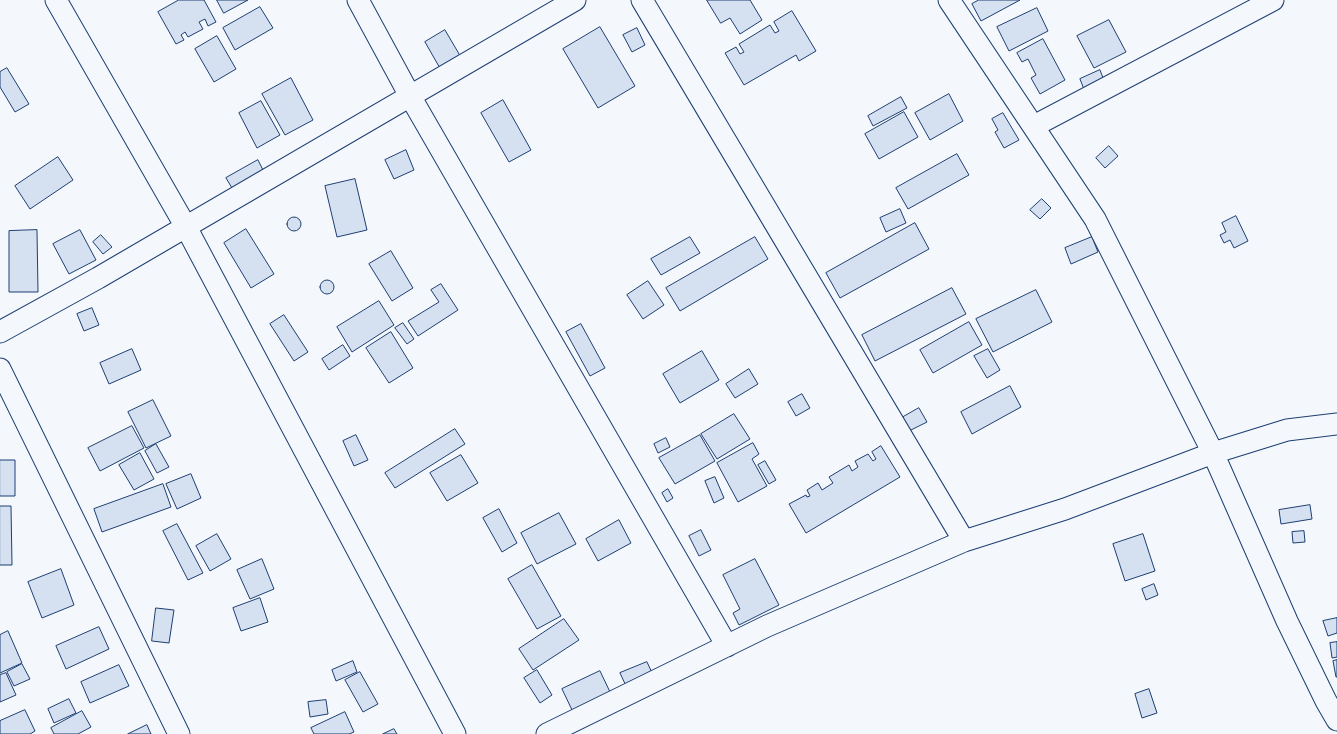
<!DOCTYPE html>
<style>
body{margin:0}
canvas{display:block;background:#f4f7fb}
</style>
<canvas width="1337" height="734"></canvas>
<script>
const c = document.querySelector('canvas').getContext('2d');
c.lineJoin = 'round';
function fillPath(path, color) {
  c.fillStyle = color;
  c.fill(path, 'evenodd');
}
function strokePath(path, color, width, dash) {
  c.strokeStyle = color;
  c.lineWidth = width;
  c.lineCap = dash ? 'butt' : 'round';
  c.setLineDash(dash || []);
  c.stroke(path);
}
const building = new Path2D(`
 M 179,0 L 204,0 L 216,22 L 208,26 L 205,19 L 199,22 L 203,29 L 188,37 L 185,32 L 181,35 L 184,40 L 176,44 L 158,12 Z
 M 217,0 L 248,0 L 224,13 Z
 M 707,0 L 750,0 L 762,20 L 740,34 L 730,18 L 721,23 Z
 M 979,0 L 1020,0 L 981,21 L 972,4 Z
 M 260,7 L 273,28 L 235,50 L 223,28 Z
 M 1037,8 L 1048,31 L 1009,51 L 997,27 Z
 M 792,11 L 816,51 L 799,61 L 796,55 L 744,85 L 725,53 L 736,47 L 740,54 L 744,52 L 739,44 L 770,25 L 775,33 L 779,31 L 774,22 Z
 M 1109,20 L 1126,52 L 1094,68 L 1077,36 Z
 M 600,27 L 635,86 L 598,108 L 563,49 Z
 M 637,28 L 645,45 L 632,52 L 623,35 Z
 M 445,30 L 462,59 L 441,70 L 425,42 Z
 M 217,36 L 236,69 L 214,82 L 195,49 Z
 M 1043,39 L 1065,80 L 1040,94 L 1031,78 L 1036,75 L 1028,59 L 1022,62 L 1017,53 Z
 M 7,68 L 29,104 L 15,112 L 0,87 L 0,72 Z
 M 1100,70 L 1105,83 L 1085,92 L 1080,79 Z
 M 291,78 L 313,120 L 285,135 L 262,94 Z
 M 949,94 L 963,121 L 930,140 L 915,113 Z
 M 901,97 L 907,108 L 873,126 L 868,116 Z
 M 503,100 L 531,150 L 509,162 L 481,113 Z
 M 261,101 L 280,135 L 257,148 L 239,113 Z
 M 904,112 L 918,137 L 879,159 L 865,134 Z
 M 1003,113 L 1019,140 L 1004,148 L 995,132 L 998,130 L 992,119 Z
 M 1109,146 L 1118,156 L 1105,168 L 1096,158 Z
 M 406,150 L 414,170 L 394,179 L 385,160 Z
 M 957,154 L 969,175 L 908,209 L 896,188 Z
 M 58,157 L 73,180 L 30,209 L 15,186 Z
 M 258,160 L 266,176 L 235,193 L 226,178 Z
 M 355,179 L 367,230 L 337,237 L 325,186 Z
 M 1042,199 L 1051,208 L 1040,219 L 1030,210 Z
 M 900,209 L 906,223 L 886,232 L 880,218 Z
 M 1236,216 L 1248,241 L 1234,248 L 1230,240 L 1224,243 L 1220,235 L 1226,232 L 1222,223 Z
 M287 224a7 7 0 1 1 14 0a7 7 0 1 1-14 0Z
 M 915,223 L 929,249 L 840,298 L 826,273 Z
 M 246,229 L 274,274 L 251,288 L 224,243 Z
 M 37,230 L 38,292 L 9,292 L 9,231 Z
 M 80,230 L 96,260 L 69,274 L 53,244 Z
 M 101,235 L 112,247 L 103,254 L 93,242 Z
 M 690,237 L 700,253 L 661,275 L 651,259 Z
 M 755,237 L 768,259 L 680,311 L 666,288 Z
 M 1092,237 L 1098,252 L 1071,264 L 1065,248 Z
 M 391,251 L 413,288 L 392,301 L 369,264 Z
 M320 287a7 7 0 1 1 14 0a7 7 0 1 1-14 0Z
 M 648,281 L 664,305 L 643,319 L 627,295 Z
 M 441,284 L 458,310 L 418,336 L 408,321 L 439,302 L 431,290 Z
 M 952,288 L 966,314 L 875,361 L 862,335 Z
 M 1036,290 L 1052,322 L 993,352 L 976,319 Z
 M 379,301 L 394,325 L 352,352 L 337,327 Z
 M 92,308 L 99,325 L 84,331 L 77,314 Z
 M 284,315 L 308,352 L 294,361 L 270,324 Z
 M 969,322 L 982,345 L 933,373 L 920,350 Z
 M 403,323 L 414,339 L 407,344 L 395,328 Z
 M 581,324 L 605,368 L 590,376 L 566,332 Z
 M 391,332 L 413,368 L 389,383 L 366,348 Z
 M 343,345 L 350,356 L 329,370 L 322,359 Z
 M 132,349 L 141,370 L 109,384 L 100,363 Z
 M 988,349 L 1000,370 L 987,378 L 974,356 Z
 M 702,351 L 719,380 L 680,403 L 663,374 Z
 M 749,369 L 758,384 L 735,398 L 726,384 Z
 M 1010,386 L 1021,407 L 972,434 L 961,412 Z
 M 802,394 L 810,408 L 796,416 L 788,402 Z
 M 153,400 L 171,436 L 146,448 L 128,412 Z
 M 919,408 L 927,422 L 905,433 L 898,420 Z
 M 734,414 L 750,439 L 717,459 L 701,434 Z
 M 132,426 L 144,448 L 100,471 L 88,448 Z
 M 455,429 L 465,444 L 395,488 L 385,473 Z
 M 356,435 L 368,460 L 354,466 L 343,441 Z
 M 700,435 L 715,461 L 675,484 L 659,458 Z
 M 666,438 L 670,447 L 658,453 L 654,444 Z
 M 753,443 L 759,454 L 752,459 L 767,486 L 738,502 L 717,463 Z
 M 156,444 L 169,467 L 157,473 L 145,451 Z
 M 881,446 L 900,477 L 806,533 L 789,504 L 806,495 L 807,497 L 810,496 L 807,490 L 818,483 L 822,490 L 833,483 L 829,477 L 849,465 L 852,471 L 858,467 L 855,461 L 868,454 L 873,461 L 876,459 L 872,452 Z
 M 140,453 L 154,479 L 134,490 L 119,465 Z
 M 461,455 L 478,483 L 447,501 L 430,473 Z
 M 0,460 L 15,460 L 15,496 L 0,496 Z
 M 765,461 L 776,480 L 769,484 L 758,465 Z
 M 191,474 L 201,498 L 177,509 L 166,484 Z
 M 715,477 L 724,498 L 714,503 L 705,481 Z
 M 163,484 L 171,507 L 102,532 L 94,509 Z
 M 668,489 L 673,498 L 667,502 L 662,493 Z
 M 1310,505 L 1312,519 L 1281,524 L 1279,510 Z
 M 0,506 L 11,506 L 12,565 L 0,565 Z
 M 499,509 L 517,543 L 502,552 L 483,518 Z
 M 559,513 L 576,544 L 537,564 L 521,533 Z
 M 619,520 L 631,543 L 598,561 L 586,539 Z
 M 177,524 L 203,573 L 188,580 L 163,531 Z
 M 701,530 L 711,550 L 699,556 L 689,536 Z
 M 1304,531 L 1305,542 L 1293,543 L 1292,532 Z
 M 217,534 L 231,559 L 210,571 L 196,546 Z
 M 1143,534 L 1155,571 L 1125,581 L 1113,544 Z
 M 262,559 L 274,589 L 250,599 L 237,570 Z
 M 755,559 L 779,605 L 739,625 L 733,613 L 740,609 L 723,575 Z
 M 532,565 L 561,616 L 537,629 L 508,579 Z
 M 61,569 L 74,605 L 42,618 L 28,582 Z
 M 1154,584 L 1158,595 L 1146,600 L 1142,589 Z
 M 260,598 L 268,622 L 241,631 L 233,608 Z
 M 156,608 L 174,610 L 169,643 L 152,641 Z
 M 1337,618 L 1337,633 L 1328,636 L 1323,621 Z
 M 564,619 L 579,640 L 533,670 L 519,649 Z
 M 99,627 L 109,649 L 66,669 L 56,646 Z
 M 8,631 L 22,663 L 0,673 L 0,635 Z
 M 1337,642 L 1337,657 L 1332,658 L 1330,643 Z
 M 1337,660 L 1337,677 L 1336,677 L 1333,661 Z
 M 353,661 L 357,672 L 336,681 L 332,670 Z
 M 647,662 L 654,677 L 627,688 L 620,673 Z
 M 22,664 L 30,679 L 14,686 L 7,672 Z
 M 119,665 L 129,686 L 90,703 L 81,682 Z
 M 537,670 L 552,695 L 540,703 L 524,678 Z
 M 600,671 L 611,694 L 573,712 L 562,689 Z
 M 360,672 L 378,704 L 363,712 L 345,680 Z
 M 6,673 L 16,695 L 0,702 L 0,675 Z
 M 1149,689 L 1157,713 L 1142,718 L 1135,694 Z
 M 69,699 L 76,713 L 54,723 L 48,709 Z
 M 326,700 L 328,714 L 310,717 L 308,702 Z
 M 25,710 L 35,731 L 30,734 L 0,734 L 0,721 Z
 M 82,711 L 91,727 L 78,734 L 54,734 L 51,728 Z
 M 345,712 L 354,732 L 349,734 L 314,734 L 311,728 Z
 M 147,725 L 151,734 L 128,734 Z
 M 394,729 L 397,734 L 383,734 Z`);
fillPath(building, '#d5e0f0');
strokePath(building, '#1d3f73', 1);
const minor = new Path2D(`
 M 56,0 L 186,227 L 455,734
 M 358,0 L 410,96 L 727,646
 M 642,0 L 964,541
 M 949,0 L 1095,219 L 1213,453 L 1287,621 L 1326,701 L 1337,720
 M 1034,126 L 1273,0
 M 0,332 L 98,278 L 575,0
 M 0,369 L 179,734
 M 547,734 L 767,626 L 964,541 L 1065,509 L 1213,453 L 1287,430 L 1337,424`);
strokePath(minor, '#1d3f73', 23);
strokePath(minor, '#f4f7fb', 21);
</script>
